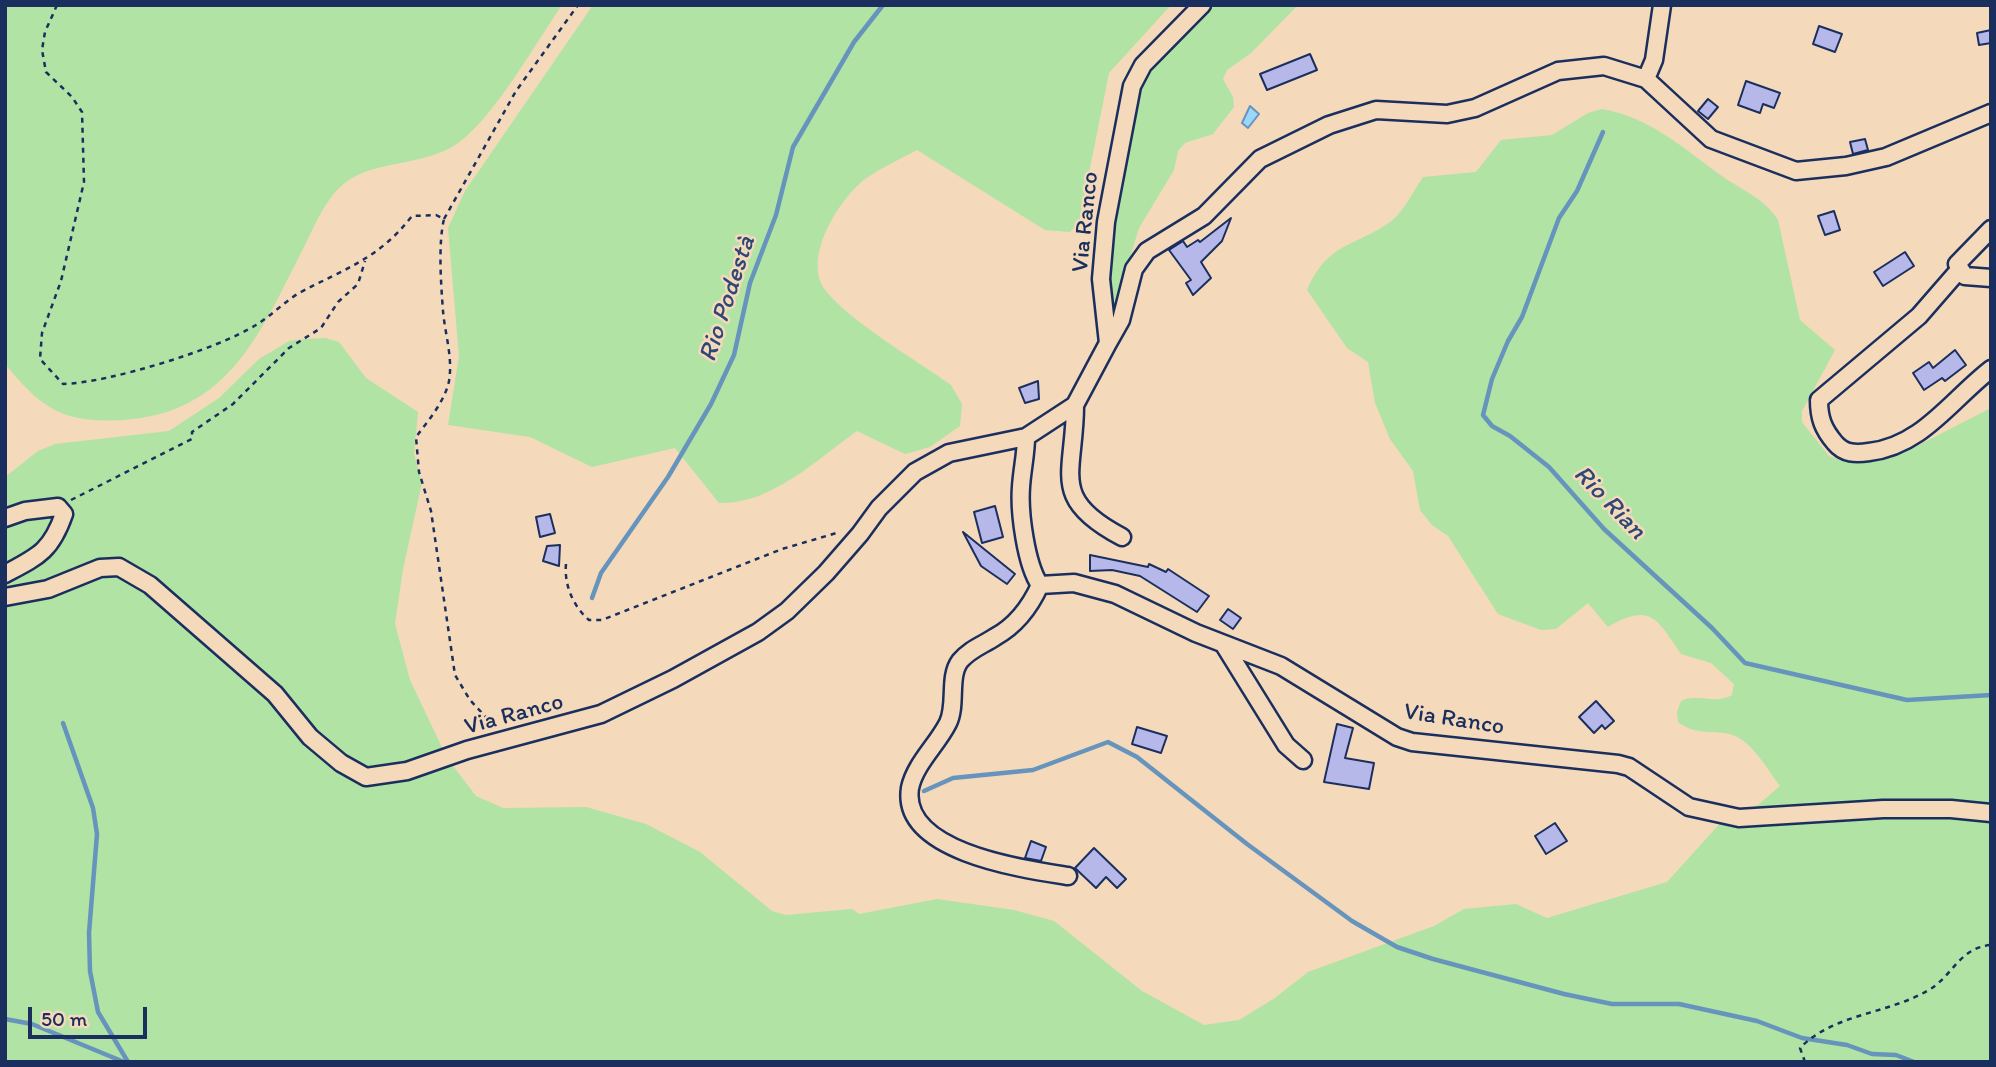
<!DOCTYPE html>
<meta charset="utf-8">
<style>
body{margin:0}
#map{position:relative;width:1996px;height:1067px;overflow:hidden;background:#f4d9bb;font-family:Itim,sans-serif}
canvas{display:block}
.frame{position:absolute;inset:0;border:7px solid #1b2f5e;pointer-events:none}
.scale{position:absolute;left:28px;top:1007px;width:119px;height:32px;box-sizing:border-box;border:4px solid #1b2f5e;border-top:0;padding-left:9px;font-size:21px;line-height:24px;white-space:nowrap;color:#1b2f5e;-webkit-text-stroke:5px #f4d9bb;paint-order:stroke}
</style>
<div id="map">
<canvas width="1996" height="1067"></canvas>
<div class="frame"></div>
<div class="scale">50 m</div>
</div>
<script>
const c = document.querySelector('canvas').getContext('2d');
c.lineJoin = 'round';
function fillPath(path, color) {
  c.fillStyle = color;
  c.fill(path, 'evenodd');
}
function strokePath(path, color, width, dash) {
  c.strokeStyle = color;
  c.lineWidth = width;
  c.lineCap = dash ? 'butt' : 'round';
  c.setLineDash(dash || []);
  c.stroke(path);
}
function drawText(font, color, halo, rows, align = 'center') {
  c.font = font + ' Itim,sans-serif';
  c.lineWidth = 5;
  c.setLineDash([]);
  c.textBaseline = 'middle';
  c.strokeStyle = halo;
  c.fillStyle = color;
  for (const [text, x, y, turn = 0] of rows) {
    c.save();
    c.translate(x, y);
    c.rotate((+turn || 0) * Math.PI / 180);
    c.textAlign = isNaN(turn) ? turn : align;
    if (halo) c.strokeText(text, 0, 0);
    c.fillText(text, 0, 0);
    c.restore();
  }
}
fillPath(new Path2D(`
 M 5,5 L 562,5 C 535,44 490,125 452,147 C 417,167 367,160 339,188 C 323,204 314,227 304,247 C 261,330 231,413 123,420 C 63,423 43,410 5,364 Z
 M 593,5 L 1171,5 L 1109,73 L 1079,223 L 1070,232 L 1045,230 L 917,150 C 900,159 881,168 865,179 C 838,200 801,260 826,291 C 851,322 917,361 951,385 L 962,404 L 960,426 L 930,447 L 905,454 L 857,431 C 818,459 770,505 719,503 L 675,448 L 592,467 L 530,437 L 448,425 L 459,356 L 448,228 L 465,191 Z
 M 1208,5 L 1298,5 L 1251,53 L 1227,70 L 1223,79 L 1233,97 L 1234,107 L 1213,134 L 1185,143 L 1178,151 L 1174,170 L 1139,228 L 1112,316 L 1107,258 L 1132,107 L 1146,73 Z
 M 1602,109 C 1649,117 1682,147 1719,174 C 1741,190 1763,197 1778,220 L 1800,320 L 1835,350 L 1802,411 L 1802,422 L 1829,456 L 1841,460 L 1913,448 L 1991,408 L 1991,1062 L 5,1062 L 5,477 L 38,451 L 55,444 L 169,431 L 219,398 L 259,359 L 289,341 L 305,339 L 325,338 L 339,342 L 366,378 L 418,412 L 414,454 L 422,483 L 403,569 L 395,624 L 410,680 L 447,758 L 476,796 L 503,808 L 586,807 L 646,824 L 700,852 L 772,911 L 786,915 L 852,909 L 859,914 L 937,899 L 1014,910 L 1054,921 L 1142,991 L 1204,1025 L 1239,1020 L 1275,998 L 1308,972 L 1434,926 L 1464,909 L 1516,904 L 1547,918 L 1667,882 L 1725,818 L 1758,805 L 1780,786 C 1766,768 1750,736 1725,733 C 1707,731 1694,734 1678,722 L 1677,712 L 1681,701 C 1698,693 1716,705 1732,695 L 1734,684 L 1711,663 L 1681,654 C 1657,619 1651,602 1608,627 L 1588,603 L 1556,629 L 1541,630 L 1498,614 L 1448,536 L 1432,525 L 1420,510 L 1413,471 L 1390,439 L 1375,403 L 1368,362 L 1347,348 L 1307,290 C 1328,242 1353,248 1390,222 C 1403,213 1414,190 1423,177 L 1476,172 L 1501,140 L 1552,135 L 1588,113 Z`), '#b0e3a4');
const water = new Path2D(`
 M 1250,106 L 1259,114 L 1248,128 L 1242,123 Z`);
fillPath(water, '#99d7fb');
strokePath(water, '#6794bc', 2);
strokePath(new Path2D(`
 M 1603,132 L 1577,191 L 1559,218 L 1522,317 L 1508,341 L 1492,379 L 1483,415 L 1492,426 L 1510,436 L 1549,467 L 1604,529 L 1712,628 L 1745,663 L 1907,700 L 1991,695
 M 592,598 L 601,573 L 668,477 L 711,404 L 734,355 L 750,283 L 776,215 L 793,147 L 854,42 L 883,5
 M 63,723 L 93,808 L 97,834 L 89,933 L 90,971 L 98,1012 L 128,1062
 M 924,791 L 953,778 L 1033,770 L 1108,742 L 1137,757 L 1247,844 L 1352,921 L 1397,947 L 1433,959 L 1564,994 L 1612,1004 L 1679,1004 L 1757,1021 L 1802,1038 L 1847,1045 L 1872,1054 L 1896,1055 L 1914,1062
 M 5,1019 L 32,1024 L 124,1062`), '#6794bc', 4.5);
const building = new Path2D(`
 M 1819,26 L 1842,34 L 1835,52 L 1813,44 Z
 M 1991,30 L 1991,43 L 1979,45 L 1977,33 Z
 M 1310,54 L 1317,70 L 1267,90 L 1260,74 Z
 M 1746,81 L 1780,93 L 1774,108 L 1763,104 L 1760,113 L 1738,105 Z
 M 1708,99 L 1718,107 L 1708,119 L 1698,111 Z
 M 1865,139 L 1868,150 L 1853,154 L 1850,142 Z
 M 1834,211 L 1840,230 L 1825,235 L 1818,216 Z
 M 1231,218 L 1222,241 L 1201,262 L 1211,278 L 1193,295 L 1186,283 L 1191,280 L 1169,250 L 1183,241 L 1187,247 L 1198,240 L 1200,242 Z
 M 1905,252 L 1914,266 L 1883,286 L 1874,272 Z
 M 1955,350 L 1966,365 L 1945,381 L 1942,378 L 1924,390 L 1913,373 L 1929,362 L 1933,368 Z
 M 1038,381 L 1039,399 L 1025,403 L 1019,388 Z
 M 995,506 L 1003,537 L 982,543 L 974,512 Z
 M 550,514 L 555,533 L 540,537 L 536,517 Z
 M 963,532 L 1015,574 L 1007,584 L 981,566 Z
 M 560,545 L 559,566 L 543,561 L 547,546 Z
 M 1090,555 L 1148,567 L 1149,564 L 1166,572 L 1168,569 L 1209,596 L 1197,612 L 1140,576 L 1112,570 L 1090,571 Z
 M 1228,609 L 1241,618 L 1233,629 L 1220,620 Z
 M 1596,701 L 1614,721 L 1605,729 L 1602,725 L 1594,733 L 1579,717 Z
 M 1337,724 L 1353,728 L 1345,758 L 1374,763 L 1369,789 L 1324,782 Z
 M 1137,727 L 1167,736 L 1161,753 L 1132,744 Z
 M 1555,823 L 1567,841 L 1546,854 L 1535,836 Z
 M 1031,841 L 1046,847 L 1041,861 L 1025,858 Z
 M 1094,848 L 1126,879 L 1117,888 L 1106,877 L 1096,888 L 1075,868 Z`);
fillPath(building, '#b6b8e9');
strokePath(building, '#1b2f5e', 2);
const minor = new Path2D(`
 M 1646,79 L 1654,60 L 1662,5
 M 1991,229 L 1957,264 L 1965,276 L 1991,278
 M 1959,270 L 1919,316 L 1819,400 C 1819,418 1823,429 1835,443 C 1844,454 1856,454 1869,452 C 1922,446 1951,400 1991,369
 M 1108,343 L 1121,320 L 1134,269 L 1147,251 L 1204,216 L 1260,159 L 1329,125 L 1376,110 L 1447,114 L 1475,108 L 1558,71 L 1604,66 L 1646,79 L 1711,139 L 1796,171 L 1846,166 L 1886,157 L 1991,113
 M 1075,405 C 1075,474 1048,498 1122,537
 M 1026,437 C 1026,454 1022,470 1021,487 C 1019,512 1026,565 1040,585 L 1074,583 L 1115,594 L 1196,633 L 1281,666 L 1397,737 L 1412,742 L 1618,764 L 1629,767 L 1689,807 L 1739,818 L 1883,809 L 1951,809 L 1991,813
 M 5,518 L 25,511 L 58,507 L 64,514 C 51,551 39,556 5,574
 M 1040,585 C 1030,607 1017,625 995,637 C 983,645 970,649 960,661 C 948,677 957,705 948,723 C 937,745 915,764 910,788 C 900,852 1023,869 1068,876
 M 5,597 L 48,589 L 100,568 L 119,567 L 150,585 L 275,694 L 310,737 L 341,763 L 366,777 L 407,771 L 467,750 L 601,714 L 673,679 L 758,632 L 787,611 L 826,573 L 860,534 L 879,508 L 915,472 L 949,453 L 1026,437 L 1075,405 L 1108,343 L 1101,279 L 1106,222 L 1132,86 L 1143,65 L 1202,5
 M 1224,645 L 1286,745 L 1303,760`);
strokePath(minor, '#1b2f5e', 21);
strokePath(new Path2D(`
 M 57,5 L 45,32 L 42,50 L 46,72 L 72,97 L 82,112 L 84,182 L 61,281 L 42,333 L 40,359 L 63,384 C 108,383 218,349 256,325 C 271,316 284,302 299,293 C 344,269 379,259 412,216 L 436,215 L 444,219 C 438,244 441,284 443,311 C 445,334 453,358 449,381 C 445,401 428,421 416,437 L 419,472 L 431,511 L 455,675 L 470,700 L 494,726
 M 444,219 L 516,91 L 578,5
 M 71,500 L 192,439 L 192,432 L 233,404 L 289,348 L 321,328 L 338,302 L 358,284 L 365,261
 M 566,564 C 564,585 573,606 589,620 L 602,620 L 782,549 L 840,532
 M 1805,1062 L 1800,1048 C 1833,1014 1887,1014 1927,991 C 1953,977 1958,948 1991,945`), '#1b2f5e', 2.5, [5, 5]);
strokePath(minor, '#f4d9bb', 16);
drawText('24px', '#1b2f5e', '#f4d9bb', [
 ["Via Ranco",1086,222,-84],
 ["Via Ranco",514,715,-15],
 ["Via Ranco",1454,720,9]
]);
drawText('italic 26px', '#2e4876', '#f4d9bb', [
 ["Rio Podestà",728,299,-72],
 ["Rio Rian",1609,503,46]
]);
</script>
